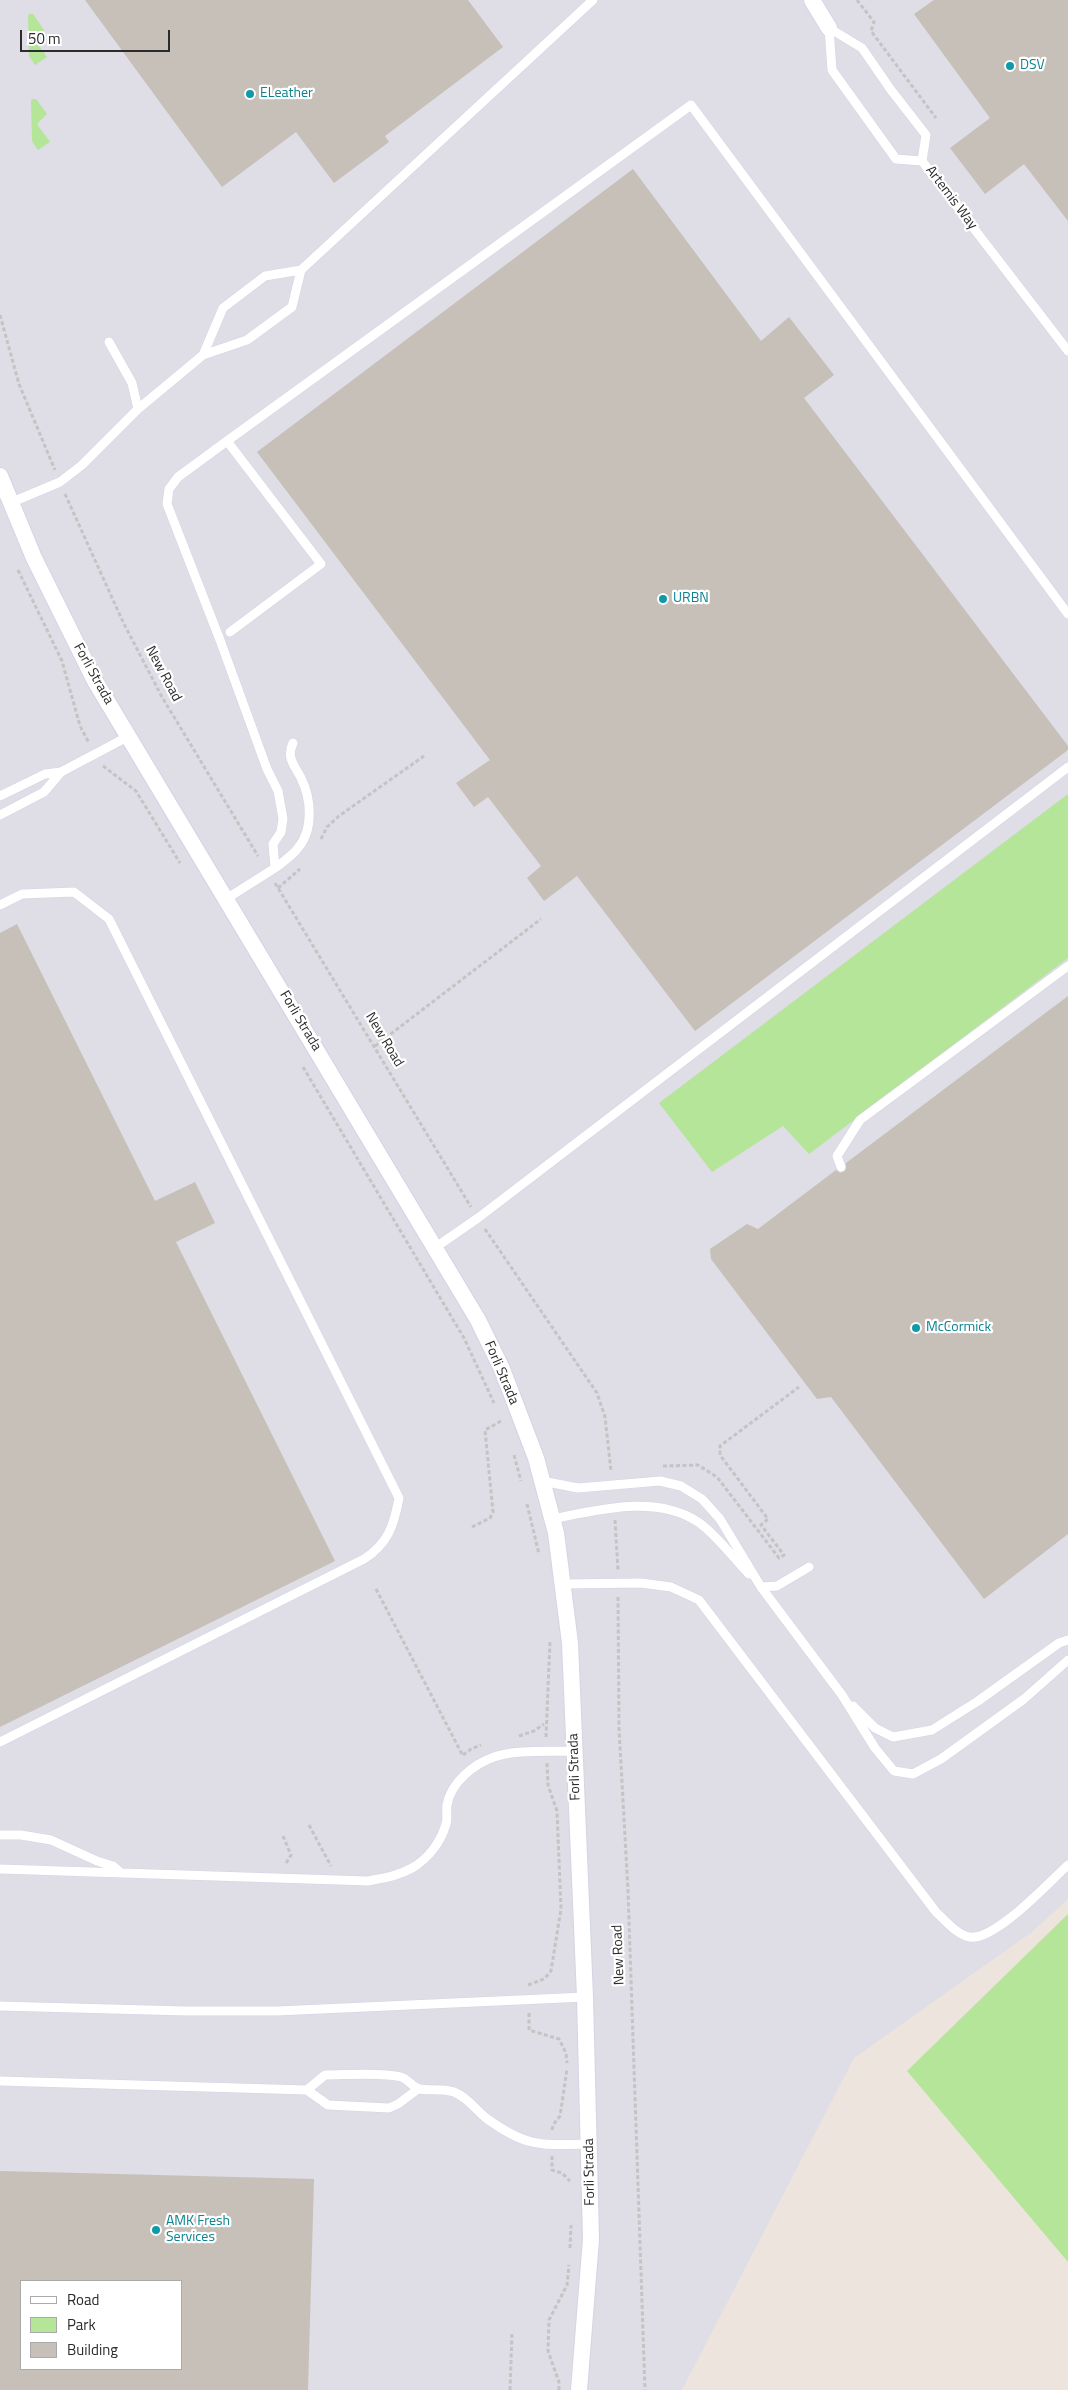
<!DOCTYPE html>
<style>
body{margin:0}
#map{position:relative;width:1068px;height:2390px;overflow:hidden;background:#ede5dd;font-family:"Titillium Web",sans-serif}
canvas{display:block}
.legend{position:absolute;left:20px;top:2280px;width:162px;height:90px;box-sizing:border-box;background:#fff;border:1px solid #aaa;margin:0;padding:6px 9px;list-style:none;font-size:15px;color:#2b2b2b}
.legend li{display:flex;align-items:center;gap:10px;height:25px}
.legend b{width:25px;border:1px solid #aaa}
.scale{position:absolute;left:20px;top:30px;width:150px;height:22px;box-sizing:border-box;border:2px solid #2b2b2b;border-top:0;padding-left:6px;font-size:15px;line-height:18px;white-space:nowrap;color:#2b2b2b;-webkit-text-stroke:4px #fff;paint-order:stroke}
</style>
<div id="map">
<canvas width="1068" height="2390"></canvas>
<ul class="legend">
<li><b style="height:6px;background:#fff"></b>Road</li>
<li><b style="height:14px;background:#b4e598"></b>Park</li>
<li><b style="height:14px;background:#c6c0b8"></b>Building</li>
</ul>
<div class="scale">50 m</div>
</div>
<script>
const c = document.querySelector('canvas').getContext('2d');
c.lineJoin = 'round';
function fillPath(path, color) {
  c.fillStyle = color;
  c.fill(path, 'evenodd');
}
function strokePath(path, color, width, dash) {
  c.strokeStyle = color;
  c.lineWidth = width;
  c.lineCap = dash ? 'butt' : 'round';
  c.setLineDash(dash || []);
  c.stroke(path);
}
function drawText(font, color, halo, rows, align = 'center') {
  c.font = font + ' "Titillium Web",sans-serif';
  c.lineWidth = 4.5;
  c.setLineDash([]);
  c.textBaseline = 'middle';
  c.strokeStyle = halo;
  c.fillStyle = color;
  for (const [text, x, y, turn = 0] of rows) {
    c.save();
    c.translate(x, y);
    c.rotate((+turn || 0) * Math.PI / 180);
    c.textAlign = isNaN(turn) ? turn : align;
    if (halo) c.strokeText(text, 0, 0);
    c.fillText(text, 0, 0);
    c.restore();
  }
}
fillPath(new Path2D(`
 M 0,0 L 1068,0 L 1068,1899 L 1032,1932 L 854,2058 L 682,2390 L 0,2390 ZM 21,2281 L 181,2281 L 181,2369 L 21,2369 Z`), '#dfdde5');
fillPath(new Path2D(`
 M 29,14 L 33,14 L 44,30 L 34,39 L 47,57 L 35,65 L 29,56 L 28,16 Z
 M 32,99 L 36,99 L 47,114 L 37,124 L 50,142 L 38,150 L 32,141 L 31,101 Z
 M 1068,794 L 1068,958 L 809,1154 L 783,1126 L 712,1172 L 659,1103 Z
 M 1068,1914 L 1068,2262 L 907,2071 Z`), '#b4e598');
fillPath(new Path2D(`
 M 85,0 L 468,0 L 503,47 L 385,136 L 389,142 L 334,183 L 296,132 L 222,187 Z
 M 934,0 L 1068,0 L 1068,221 L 1024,164 L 985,194 L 950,148 L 990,118 L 914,14 Z
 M 633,169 L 761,341 L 789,317 L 834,375 L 804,398 L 1068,746 L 1068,750 L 695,1031 L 577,876 L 544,901 L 527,878 L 541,866 L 488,797 L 474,807 L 456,783 L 490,760 L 257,452 Z
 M 17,924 L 155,1201 L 195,1182 L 215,1223 L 176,1242 L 335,1561 L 0,1727 L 0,933 Z
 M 1068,996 L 1068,1534 L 984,1599 L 831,1397 L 817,1399 L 711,1259 L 710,1249 L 747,1224 L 758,1229 L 836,1170 L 840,1173 L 845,1171 L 846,1163 Z
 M 0,2171 L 314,2179 L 308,2390 L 0,2390 ZM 21,2281 L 181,2281 L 181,2369 L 21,2369 Z`), '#c6c0b8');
const lane = new Path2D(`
 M 829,28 L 862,48 L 891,90 L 926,135 L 922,161 L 1068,351
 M 829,28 L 832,70 L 896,159 L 922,161
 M 203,355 L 223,308 L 265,276 L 301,270
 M 138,409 L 203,355 L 247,340 L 292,307 L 301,270 L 593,0
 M 10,503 L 60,482 L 82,465 L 138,409 L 132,383 L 109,342
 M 230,632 L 321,564 L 227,441 L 691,105 L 1068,614
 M 0,796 L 45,774 L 61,772 L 129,736
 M 0,815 L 44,792 L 61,772
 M 275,868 C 283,862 292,856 298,848 C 314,829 311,798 301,778 C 294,764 286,758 293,743
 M 226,899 L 275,868 L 273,844 L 281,832 L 283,819 L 278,791 L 267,769 L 220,640 L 167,504 L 169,489 L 178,477 L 227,441
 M 0,905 L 22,894 L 74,892 L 109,919 L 399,1498 C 394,1525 388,1544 364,1559 L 0,1742
 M 841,1167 L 837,1156 L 860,1120 L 1068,966
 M 436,1247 L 478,1218 L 1068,767
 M 542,1481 L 578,1488 L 660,1481 L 681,1486 L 702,1499 L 720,1519 L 761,1587 L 842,1695 L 875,1748 L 894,1771 L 913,1774 L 941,1759 L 1024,1699 L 1068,1660
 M 552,1519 C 598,1510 656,1494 698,1522 C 716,1534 734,1559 749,1574
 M 562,1584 L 641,1583 L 671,1587 L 699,1600 L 936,1912 C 946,1921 957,1935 970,1937 C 995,1941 1049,1882 1068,1865
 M 761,1587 L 777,1586 L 809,1567
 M 853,1706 L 875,1728 L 893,1737 L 932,1730 L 978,1701 L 1059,1643 L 1068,1640
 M 0,1835 L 21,1835 L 51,1840 L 97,1861 L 113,1866 L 121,1873
 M 0,1869 L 368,1881 C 383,1878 398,1876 412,1868 C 428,1859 441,1842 446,1824 C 448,1818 446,1811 447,1805 C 451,1782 474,1764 494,1757 C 515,1749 551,1752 574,1751
 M 0,2006 L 186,2011 L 277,2011 L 585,1997
 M 0,2081 L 307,2090 L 325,2075 C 346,2075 382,2072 401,2077 C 408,2079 413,2088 420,2089 C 431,2091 442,2088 454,2092 C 467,2097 475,2109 486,2118 C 527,2148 541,2145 589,2144
 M 307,2090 L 328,2105 L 389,2108 L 398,2104 L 418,2089`);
const street = new Path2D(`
 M 812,0 L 829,28
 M 0,476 L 34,558 L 95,681 L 478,1320 L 502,1369 L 536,1458 L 556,1533 L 570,1643 L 585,1997 L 591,2239 L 579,2390`);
strokePath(lane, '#d2d6e4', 10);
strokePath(street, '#d2d6e4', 18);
strokePath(new Path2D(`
 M 857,0 L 874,22 L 871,31 L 936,118
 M 0,315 L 19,384 L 55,470
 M 65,494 L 124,624 L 162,697 L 258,856
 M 18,570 L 62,661 L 80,726 L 89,743
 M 103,766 L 136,791 L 180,863
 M 321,839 L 327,827 L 339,816 L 424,756
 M 275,883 L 471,1207
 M 278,888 L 300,869
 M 375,1046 L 541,919
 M 303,1067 L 464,1338 L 494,1403
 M 485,1229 L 597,1393 L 605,1417 L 611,1471
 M 514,1455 L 521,1481
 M 663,1466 L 698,1465 L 717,1477 L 779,1558 L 784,1555 L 761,1525 L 768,1519 L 720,1455 L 720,1446 L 799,1387
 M 527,1504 L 539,1554
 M 615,1520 L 618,1571
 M 472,1527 L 490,1518 L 493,1512 L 485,1430 L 501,1421
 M 376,1589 L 463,1756
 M 618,1597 L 619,1728 L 628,1891 L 645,2390
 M 519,1736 L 534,1731 L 544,1724
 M 546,1737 L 550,1641
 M 463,1755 L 471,1749 L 481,1745
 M 309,1825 L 331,1866
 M 283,1836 L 291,1855 L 285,1865
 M 528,1985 L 544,1979 L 551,1971 L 561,1909 L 557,1811 L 548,1785 L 547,1763
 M 529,2013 L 529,2030 L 559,2039 L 566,2053 L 567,2063
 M 552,2130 L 553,2125 L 560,2116 L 567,2069
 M 552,2156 L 552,2170 L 562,2173 L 570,2181
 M 570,2248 L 571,2225
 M 510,2390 L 512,2333
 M 559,2390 L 559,2382 L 548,2351 L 549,2320 L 567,2285 L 569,2265`), '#c4c4c4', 3, [4, 2.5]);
strokePath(lane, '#fff', 9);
strokePath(street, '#fff', 16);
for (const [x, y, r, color] of [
 [1010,66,5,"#0f9aa8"],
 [250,94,5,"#0f9aa8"],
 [663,599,5,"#0f9aa8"],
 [916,1328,5,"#0f9aa8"],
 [156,2230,5,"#0f9aa8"]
]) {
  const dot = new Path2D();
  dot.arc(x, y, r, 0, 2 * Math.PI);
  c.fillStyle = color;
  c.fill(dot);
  strokePath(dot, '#fff', 2);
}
drawText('14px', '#0d838f', '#fff', [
 ["DSV",1020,66],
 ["ELeather",260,94],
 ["URBN",673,599],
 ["McCormick",926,1328],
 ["AMK Fresh",166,2222],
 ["Services",166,2238]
], 'left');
drawText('14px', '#2b2b2b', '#fff', [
 ["Artemis Way",951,198,53],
 ["Forli Strada",93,674,61],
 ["New Road",163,674,62],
 ["Forli Strada",300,1021,59],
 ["New Road",384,1040,59],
 ["Forli Strada",501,1373,67],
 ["Forli Strada",575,1767,-92],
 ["New Road",619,1955,-92],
 ["Forli Strada",590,2172,-91]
]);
</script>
